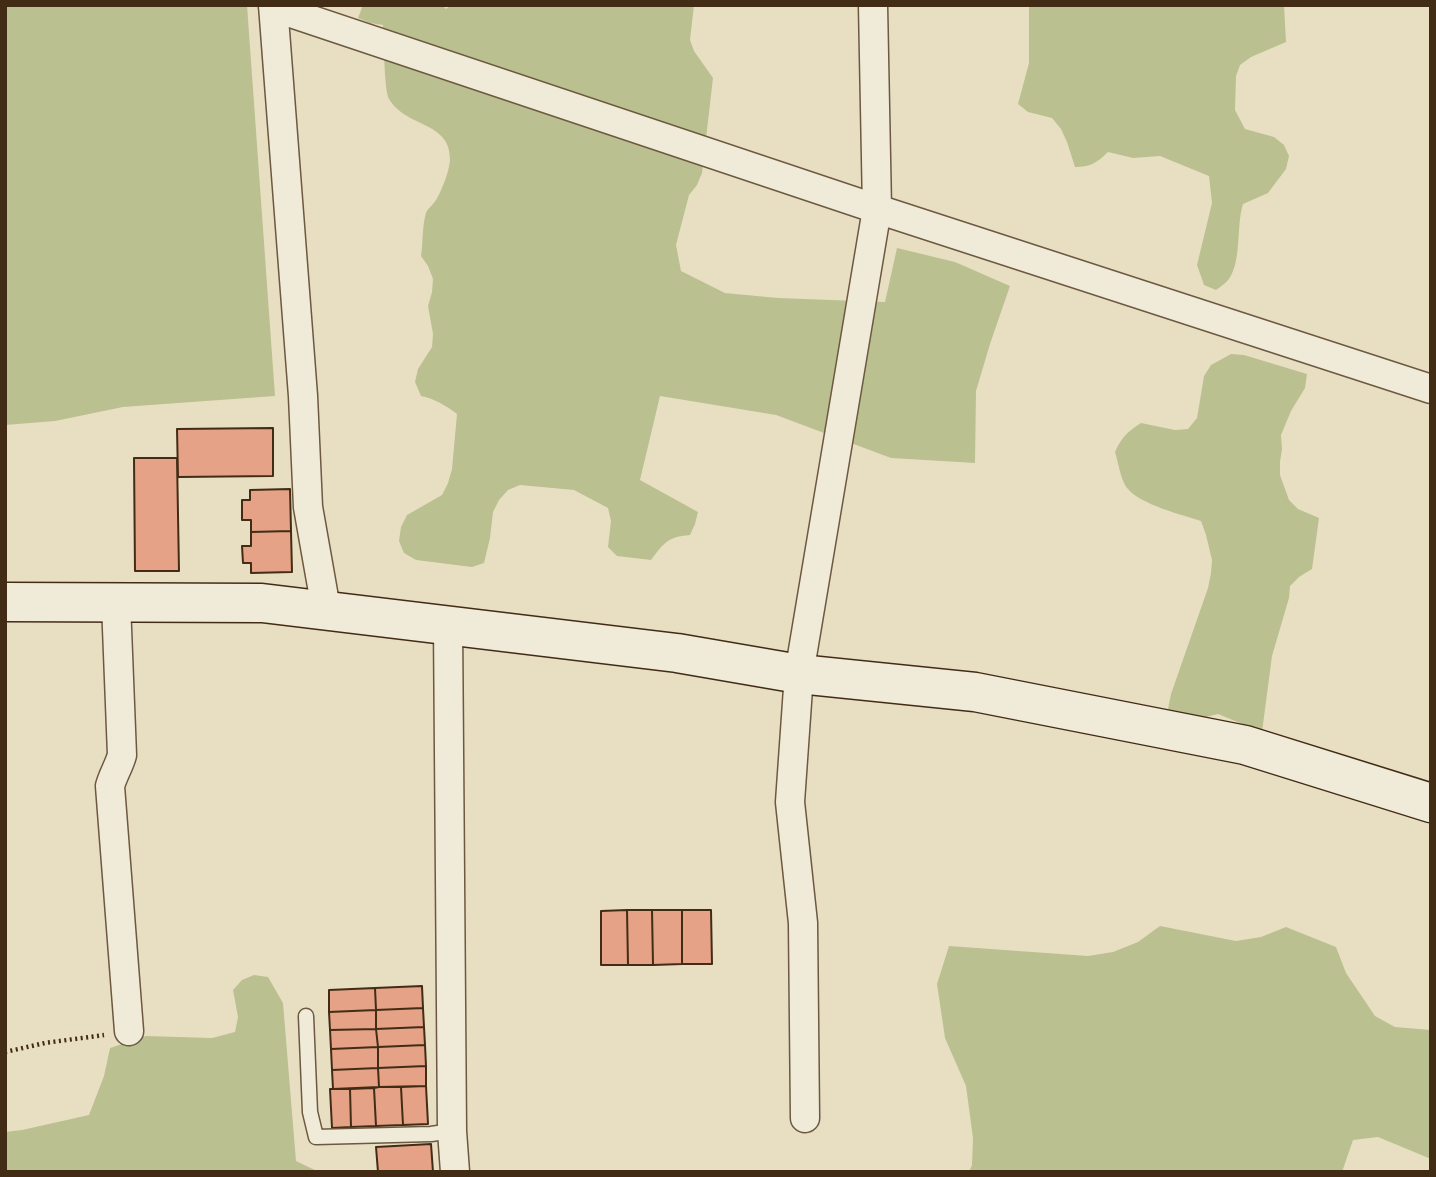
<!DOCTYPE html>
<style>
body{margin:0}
#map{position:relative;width:1436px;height:1177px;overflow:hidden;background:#e8dfc3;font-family:"IM FELL Great Primer",serif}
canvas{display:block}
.frame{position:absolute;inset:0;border:7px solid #422c15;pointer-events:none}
</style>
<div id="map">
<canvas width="1436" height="1177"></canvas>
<div class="frame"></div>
</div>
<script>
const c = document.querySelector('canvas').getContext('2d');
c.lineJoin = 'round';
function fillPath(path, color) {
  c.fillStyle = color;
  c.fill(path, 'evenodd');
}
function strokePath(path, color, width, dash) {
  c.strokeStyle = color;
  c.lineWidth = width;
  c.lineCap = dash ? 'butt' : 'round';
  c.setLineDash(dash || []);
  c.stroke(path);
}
fillPath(new Path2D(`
 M 5,5 L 247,5 L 275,396 L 123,407 L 55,421 L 5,425 Z
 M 363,5 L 442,5 L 446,9 L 451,5 L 694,5 L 690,40 L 694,51 L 713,78 L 702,173 L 697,185 L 689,195 L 676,245 L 681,271 L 725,293 L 778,298 L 885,302 L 897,248 L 955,262 L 1010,286 L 990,344 L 976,391 L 975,463 L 891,458 L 776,415 L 660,396 L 640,480 L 698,512 L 695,524 L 690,535 C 667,537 664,543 651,560 L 617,556 L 608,547 L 611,521 L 608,508 L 574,490 L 520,485 L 508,490 L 499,500 L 493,512 L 490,538 L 484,563 L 472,567 L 416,560 L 404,553 L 399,541 L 401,527 L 407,515 L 442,495 L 448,483 L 452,469 L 457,414 C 445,405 435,399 421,396 L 415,382 L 418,369 L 432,347 L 433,334 L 428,306 L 432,292 L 433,279 L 428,266 L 421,256 C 423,242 422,226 426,213 C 428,208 433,205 436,200 C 442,190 449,172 450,160 C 451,121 406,128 389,99 C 384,91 384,39 383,25 L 370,23 L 358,18 Z
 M 1029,5 L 1284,5 L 1286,42 L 1251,57 L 1240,65 L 1236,76 L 1235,110 L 1245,129 L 1274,137 L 1284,145 L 1289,156 L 1286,169 L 1268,193 L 1243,204 C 1236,226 1242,260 1229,279 C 1225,284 1220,287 1216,290 L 1204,285 L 1197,265 L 1212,203 L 1209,176 L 1160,156 L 1133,158 L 1108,152 C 1097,163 1090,167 1075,167 L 1067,142 L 1061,129 L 1052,118 L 1028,112 L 1018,104 L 1029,63 Z
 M 1231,354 L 1244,355 L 1307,374 L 1305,388 L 1291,411 L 1281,435 L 1282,449 L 1280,462 L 1280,475 L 1289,500 L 1298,509 L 1319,518 L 1312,569 L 1299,577 L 1290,586 L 1289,598 L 1272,656 L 1262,732 L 1218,714 L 1206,717 L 1192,718 L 1178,716 L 1168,709 L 1171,694 L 1208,588 L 1211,573 L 1212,560 L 1206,535 L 1201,521 C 1182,515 1140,504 1128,489 C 1121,482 1118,461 1115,452 C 1121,438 1128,431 1141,423 L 1175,430 L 1188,429 L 1197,418 L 1204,376 L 1211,365 Z
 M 1160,926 L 1236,941 L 1261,937 L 1286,927 L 1336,947 L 1346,973 L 1375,1016 L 1395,1027 L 1431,1030 L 1431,1159 L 1378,1137 L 1353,1140 L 1342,1172 L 969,1172 L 972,1165 L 973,1138 L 966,1086 L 945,1038 L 937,984 L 949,946 L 1088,956 L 1113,952 L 1138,942 Z
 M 254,975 L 268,977 L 283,1003 L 296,1161 L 319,1172 L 5,1172 L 5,1132 L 22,1130 L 89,1115 L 104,1076 L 110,1048 L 146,1036 L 212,1038 L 235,1032 L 238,1017 L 233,990 L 242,980 Z`), '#bbc090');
const building = new Path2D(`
 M 273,428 L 273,476 L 178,477 L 177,429 Z
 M 134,458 L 177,458 L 179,571 L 135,571 Z
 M 290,489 L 291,531 L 251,532 L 251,520 L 242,520 L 242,500 L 250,500 L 250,490 Z
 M 291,531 L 292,572 L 251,573 L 251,563 L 243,563 L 242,546 L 251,546 L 251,532 Z
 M 627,910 L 628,965 L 601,965 L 601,911 Z
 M 627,910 L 652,910 L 653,965 L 628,965 Z
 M 652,910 L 682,910 L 682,964 L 653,965 Z
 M 682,910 L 711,910 L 712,964 L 682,964 Z
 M 422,986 L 423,1008 L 376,1010 L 375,988 Z
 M 375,988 L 376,1010 L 329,1012 L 329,990 Z
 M 423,1008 L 424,1027 L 376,1029 L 376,1010 Z
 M 376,1010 L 376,1029 L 330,1030 L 329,1012 Z
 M 424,1027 L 425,1045 L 378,1047 L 376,1029 Z
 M 376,1029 L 378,1047 L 331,1049 L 330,1030 Z
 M 425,1045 L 426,1066 L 378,1068 L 378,1047 Z
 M 378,1047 L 378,1068 L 332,1070 L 331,1049 Z
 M 426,1066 L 426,1086 L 379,1087 L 378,1068 Z
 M 378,1068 L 379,1087 L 333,1089 L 332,1070 Z
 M 426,1086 L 428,1124 L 403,1125 L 401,1087 Z
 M 379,1087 L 401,1087 L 403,1125 L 376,1126 L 374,1088 Z
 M 374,1088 L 376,1126 L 351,1127 L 350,1089 Z
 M 330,1089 L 350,1089 L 351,1127 L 332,1128 Z
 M 431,1144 L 433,1172 L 378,1172 L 376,1147 Z`);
fillPath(building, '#e5a287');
strokePath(building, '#422c15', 2);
const lane = new Path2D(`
 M 306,1016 L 310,1112 L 316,1137 L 431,1134 L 452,1131`);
const street = new Path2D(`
 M 273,5 L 303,396 L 308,507 L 326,609
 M 273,7 L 877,209 L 1431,389
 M 116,603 L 122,755 C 119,766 113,775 110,786 L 129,1031
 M 448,625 L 452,1131 L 455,1172
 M 805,1118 L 803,923 L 790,802 L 799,674 L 877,209 L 873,5`);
const secondary = new Path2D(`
 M 5,602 L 262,603 L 677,653 L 799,674 L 975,692 L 1245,745 L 1431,803`);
strokePath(lane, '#6c5940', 17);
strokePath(street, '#6c5940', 31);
strokePath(secondary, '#422c15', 41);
strokePath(new Path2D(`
 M 5,1052 L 45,1043 L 104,1035`), '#422c15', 4.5, [2, 3.5]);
strokePath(lane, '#f0ead8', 14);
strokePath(street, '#f0ead8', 28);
strokePath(secondary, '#f0ead8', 38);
</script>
